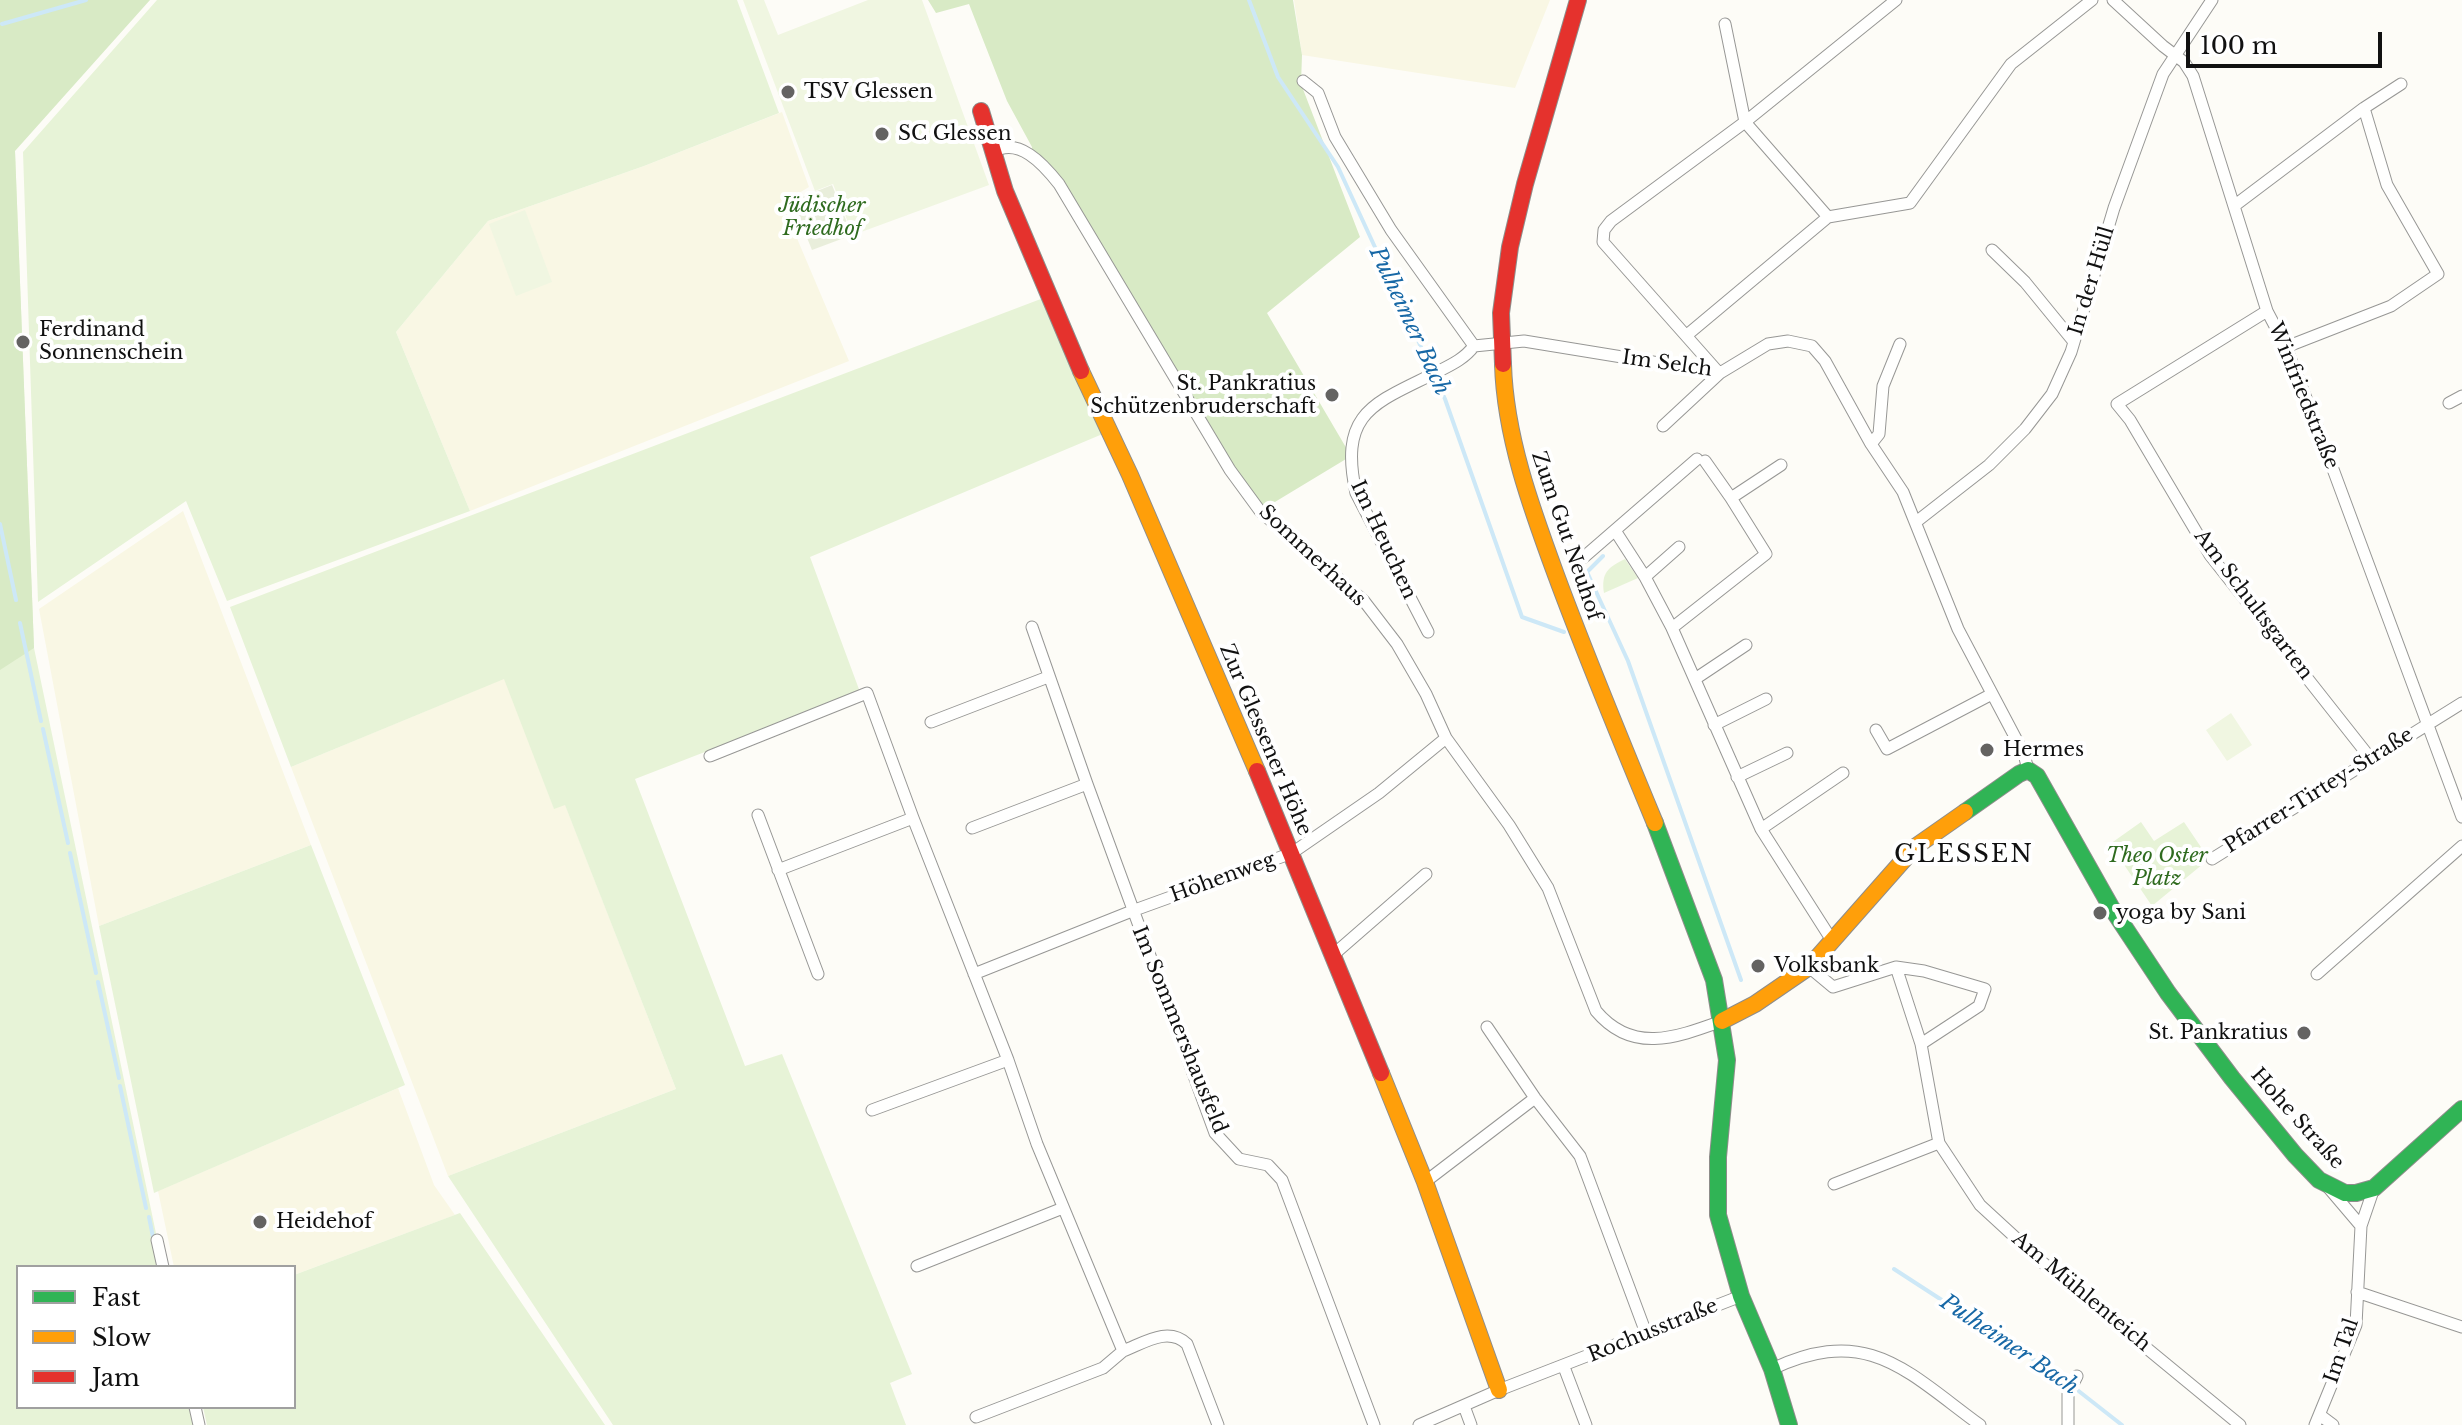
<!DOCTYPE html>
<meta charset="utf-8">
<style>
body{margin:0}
#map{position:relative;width:2462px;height:1425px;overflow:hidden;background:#fdfcf7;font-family:"Libre Baskerville",serif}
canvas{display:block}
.legend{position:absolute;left:16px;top:1265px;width:280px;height:144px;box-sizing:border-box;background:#fff;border:2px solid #a0a0a0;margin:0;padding:10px 14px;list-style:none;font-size:24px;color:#111}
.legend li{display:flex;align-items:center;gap:16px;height:40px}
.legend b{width:40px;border:2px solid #a0a0a0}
.scale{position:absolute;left:2186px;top:32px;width:196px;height:36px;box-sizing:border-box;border:4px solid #111;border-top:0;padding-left:10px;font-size:24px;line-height:28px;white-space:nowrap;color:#111;-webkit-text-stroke:6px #fff;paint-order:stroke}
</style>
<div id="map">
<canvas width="2462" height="1425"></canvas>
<ul class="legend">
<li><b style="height:10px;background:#30b455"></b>Fast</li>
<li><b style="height:10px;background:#ff9f0a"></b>Slow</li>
<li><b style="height:10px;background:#e5322d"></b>Jam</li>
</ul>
<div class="scale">100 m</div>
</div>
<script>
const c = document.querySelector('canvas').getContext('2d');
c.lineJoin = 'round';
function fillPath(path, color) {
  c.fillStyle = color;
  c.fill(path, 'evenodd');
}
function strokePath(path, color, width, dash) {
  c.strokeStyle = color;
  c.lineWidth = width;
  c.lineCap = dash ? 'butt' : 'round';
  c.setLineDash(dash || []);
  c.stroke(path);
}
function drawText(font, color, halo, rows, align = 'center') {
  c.font = font + ' "Libre Baskerville",serif';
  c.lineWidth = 8;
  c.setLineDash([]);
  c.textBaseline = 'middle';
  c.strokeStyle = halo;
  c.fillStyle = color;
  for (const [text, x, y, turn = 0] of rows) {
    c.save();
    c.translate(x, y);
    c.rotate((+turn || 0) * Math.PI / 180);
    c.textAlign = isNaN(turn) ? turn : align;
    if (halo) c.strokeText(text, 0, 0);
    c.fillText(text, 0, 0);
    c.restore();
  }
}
fillPath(new Path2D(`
 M 1294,0 L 1550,0 L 1515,88 L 1302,55 Z
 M 782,112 L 809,187 L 782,203 L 849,361 L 470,511 L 396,332 L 488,221 L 644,166 Z
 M 183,511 L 311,845 L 99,926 L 39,609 Z
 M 505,678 L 554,808 L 565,804 L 676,1089 L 448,1176 L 291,767 Z
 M 398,1088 L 434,1185 L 455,1215 L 294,1275 L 294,1267 L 174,1267 L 158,1191 Z`), '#f9f7e4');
fillPath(new Path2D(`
 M 157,0 L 737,0 L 779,113 L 644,166 L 488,221 L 396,332 L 470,511 L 227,601 L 186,501 L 38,602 L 23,152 Z
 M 0,72 L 15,151 L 34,648 L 163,1267 L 18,1267 L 18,1407 L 193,1407 L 197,1425 L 0,1425 Z
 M 1046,297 L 1105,433 L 810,557 L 860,692 L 635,779 L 745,1066 L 782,1054 L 912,1374 L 890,1383 L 906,1425 L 613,1425 L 448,1176 L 676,1089 L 565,805 L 554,809 L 504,679 L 291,767 L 230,607 Z
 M 1625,559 L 1638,578 L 1604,593 C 1601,573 1608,567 1625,559 Z
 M 2141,822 L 2154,841 L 2184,822 L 2209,859 L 2152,906 L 2110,844 Z
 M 311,845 L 405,1085 L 154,1193 L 99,926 Z
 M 460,1213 L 605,1425 L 207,1425 L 203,1407 L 294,1407 L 294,1275 Z`), '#e7f3d7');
fillPath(new Path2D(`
 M 0,0 L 150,0 L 15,151 L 34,648 L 0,670 Z
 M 928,0 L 1293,0 L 1302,55 L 1301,84 L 1360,237 L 1267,313 L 1351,456 L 1260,511 L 1059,184 L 1032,155 L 1032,147 L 1007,101 L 969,4 L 936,13 Z`), '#d8eac5');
fillPath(new Path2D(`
 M 832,185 L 852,235 L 812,250 L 792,201 Z`), '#e9eedb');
fillPath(new Path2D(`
 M 743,0 L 764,0 L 778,35 L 868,0 L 922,0 L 989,185 L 853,235 L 833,184 L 815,191 Z
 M 525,210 L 552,282 L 516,296 L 489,224 Z
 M 2231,713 L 2252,745 L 2227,761 L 2206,730 Z`), '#f0f6e1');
strokePath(new Path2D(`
 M 1249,0 L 1278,77 L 1338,167 L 1445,399 L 1522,617 L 1564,632
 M 2,24 L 86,0
 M 0,524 L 16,600
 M 1603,556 L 1587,572 L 1628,661 L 1741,980
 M 20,623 L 41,721
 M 43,729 L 68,843
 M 70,853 L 96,973
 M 98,982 L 119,1078
 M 120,1086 L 146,1208
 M 149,1217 L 154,1242
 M 1894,1269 L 2062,1378 L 2122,1425`), '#cde8f7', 4);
const street = new Path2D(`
 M 2113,0 L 2163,46 L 2184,62 L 2193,76 L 2267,311 L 2286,347 L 2317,426 L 2462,817
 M 1725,24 L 1745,122 L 1828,217
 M 1303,81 L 1318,93 L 1335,137 L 1391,230 L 1474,346
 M 992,153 C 1018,135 1044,165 1059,184 L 1230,470 L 1260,511 L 1364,601 L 1397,644 L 1426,694 L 1446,738 L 1509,825 L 1548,888 L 1596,1011 C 1632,1054 1675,1038 1722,1021
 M 2234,206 L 2364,108 L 2401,84
 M 1992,250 L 2025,282 L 2074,342
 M 2267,311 L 2117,404 L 2130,420 L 2210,555 L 2371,759
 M 1687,335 L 1828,217 L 1910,203 L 2011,64 L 2092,0
 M 2286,347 L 2391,306 L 2438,274 L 2387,185 L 2364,108
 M 1719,373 L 1603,242 L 1604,230 L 1611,221 L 1745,122 L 1896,0
 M 2449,403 L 2462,396
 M 1663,426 L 1720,373 L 1768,344 L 1788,341 L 1812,346 L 1825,361 L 1871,444 L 1903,492 L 1958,629 L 2024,754 L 2028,770
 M 1871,444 L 1879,434 L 1883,386 L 1900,344
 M 1705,461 L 1731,498
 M 1916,522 L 1989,465 L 2025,429 L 2052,394 L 2071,352 L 2114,208 L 2163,74 L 2212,0
 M 1616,532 L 1645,577 L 1672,628 L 1761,829 L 1833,942
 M 1584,557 L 1697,459
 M 1645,577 L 1679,547
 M 1032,627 L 1087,784 L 1215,1133 L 1239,1159 L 1268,1165 L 1282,1180 L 1374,1425
 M 1672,628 L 1766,554 L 1731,498 L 1781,465
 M 1428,632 L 1356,493 C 1338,410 1376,403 1439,371 C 1453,364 1465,358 1474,346 L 1524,341 L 1720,373
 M 1695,679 L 1746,645
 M 931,722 L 1048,677
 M 1714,725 L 1766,699
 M 1876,730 L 1887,749 L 1992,694
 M 710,756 L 867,693 L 913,818 L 1008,1060 L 1037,1144 L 1123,1351 C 1144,1343 1168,1326 1187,1344 L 1218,1425
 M 1737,777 L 1787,753
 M 758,815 L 818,974
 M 972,828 L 1087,784
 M 1761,829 L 1843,773
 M 2212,859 L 2462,703
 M 778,870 L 913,818
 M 1333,955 L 1426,874
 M 1809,967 L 1833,987 L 1896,967 L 1921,1044 L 1939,1143 L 1980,1205 L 2042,1262 L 2240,1425
 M 1896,967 L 1924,971 L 1985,989 L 1979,1006 L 1921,1044
 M 974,974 L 1132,911 L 1292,853 L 1379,793 L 1446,738
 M 2317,974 L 2462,846
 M 1487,1027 L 1535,1098 L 1580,1156 L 1646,1333
 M 872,1110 L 1008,1060
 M 1425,1182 L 1535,1098
 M 1834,1184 L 1939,1143
 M 2327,1186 L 2361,1226
 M 157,1240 L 163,1267
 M 917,1266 L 1063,1208
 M 2357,1292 L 2462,1327
 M 1564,1367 L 1586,1425
 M 1772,1369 C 1868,1324 1906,1371 1980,1425
 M 1464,1406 L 1471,1425
 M 195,1407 L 199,1425
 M 2321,1416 L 2333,1425
 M 976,1417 L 1103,1368 L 1123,1351
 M 1419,1425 L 1499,1390 L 1741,1296
 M 2068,1425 L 2068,1394 L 2077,1376
 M 2315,1425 L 2356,1325 L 2361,1226 L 2374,1188`);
const fast = new Path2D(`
 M 1965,812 L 2019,774 L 2028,770 L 2037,776 L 2111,907 L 2168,993 L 2232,1078 L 2295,1155 L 2319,1180 L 2345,1193 L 2356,1193 L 2374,1188 L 2462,1109
 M 1655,823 L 1714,980 L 1727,1060 L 1718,1157 L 1718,1215 L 1741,1296 L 1772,1369 L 1789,1425`);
const slow = new Path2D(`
 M 1503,364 C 1505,436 1531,507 1556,575 C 1587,659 1621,741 1655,823
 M 1081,371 L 1130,475 L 1257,771
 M 1722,1021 L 1755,1004 L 1809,967 L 1915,847 L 1965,812
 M 1381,1073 L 1425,1182 L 1499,1390`);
const jam = new Path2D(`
 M 981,111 L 1005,191 L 1081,371
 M 1503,364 L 1501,313 L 1510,247 L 1525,184 L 1578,0
 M 1257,771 L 1381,1073`);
strokePath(street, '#979795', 13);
strokePath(fast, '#8e8d8b', 18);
strokePath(slow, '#8e8d8b', 18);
strokePath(jam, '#8e8d8b', 18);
strokePath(street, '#fffffe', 11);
strokePath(fast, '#30b455', 16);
strokePath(slow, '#ff9f0a', 16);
strokePath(jam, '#e5322d', 16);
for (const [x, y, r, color] of [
 [788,92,8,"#646362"],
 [882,134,8,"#646362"],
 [23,342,8,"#646362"],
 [1332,395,8,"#646362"],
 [1987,750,8,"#646362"],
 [2100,913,8,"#646362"],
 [1758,966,8,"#646362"],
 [2304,1033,8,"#646362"],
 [260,1222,8,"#646362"]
]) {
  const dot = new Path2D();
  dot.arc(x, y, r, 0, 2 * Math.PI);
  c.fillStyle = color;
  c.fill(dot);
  strokePath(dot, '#fff', 3);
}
drawText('20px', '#111', '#fff', [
 ["TSV Glessen",804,92],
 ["SC Glessen",898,134],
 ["Ferdinand",39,330],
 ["Sonnenschein",39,353],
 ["St. Pankratius",1316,384,"right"],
 ["Schützenbruderschaft",1316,407,"right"],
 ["Hermes",2003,750],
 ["yoga by Sani",2116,913],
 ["Volksbank",1774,966],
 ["St. Pankratius",2288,1033,"right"],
 ["Heidehof",276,1222]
], 'left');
drawText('italic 20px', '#2f6b1f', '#fff', [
 ["Jüdischer",822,206],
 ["Friedhof",822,229],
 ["Theo Oster",2157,856],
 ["Platz",2157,879]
]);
drawText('20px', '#111', '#fff', [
 ["In der Hüll",2092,281,-73],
 ["Im Selch",1667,364,8],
 ["Winfriedstraße",2303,396,68],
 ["Zum Gut Neuhof",1566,536,71],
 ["Im Heuchen",1383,540,65],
 ["Sommerhaus",1312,556,43],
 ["Am Schultsgarten",2253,605,53],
 ["Zur Glessener Höhe",1265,740,67],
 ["Pfarrer-Tirtey-Straße",2319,791,-32],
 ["Höhenweg",1223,878,-20],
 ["Im Sommershausfeld",1179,1030,68],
 ["Hohe Straße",2297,1119,48],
 ["Am Mühlenteich",2081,1292,40],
 ["Rochusstraße",1653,1331,-22],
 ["Im Tal",2342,1351,-71]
]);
drawText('italic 22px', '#1768a6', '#fff', [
 ["Pulheimer Bach",1409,321,65],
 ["Pulheimer Bach",2009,1345,34]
]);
c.letterSpacing = '2px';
drawText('24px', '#111', '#fff', [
 ["GLESSEN",1964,855]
]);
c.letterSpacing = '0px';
</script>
